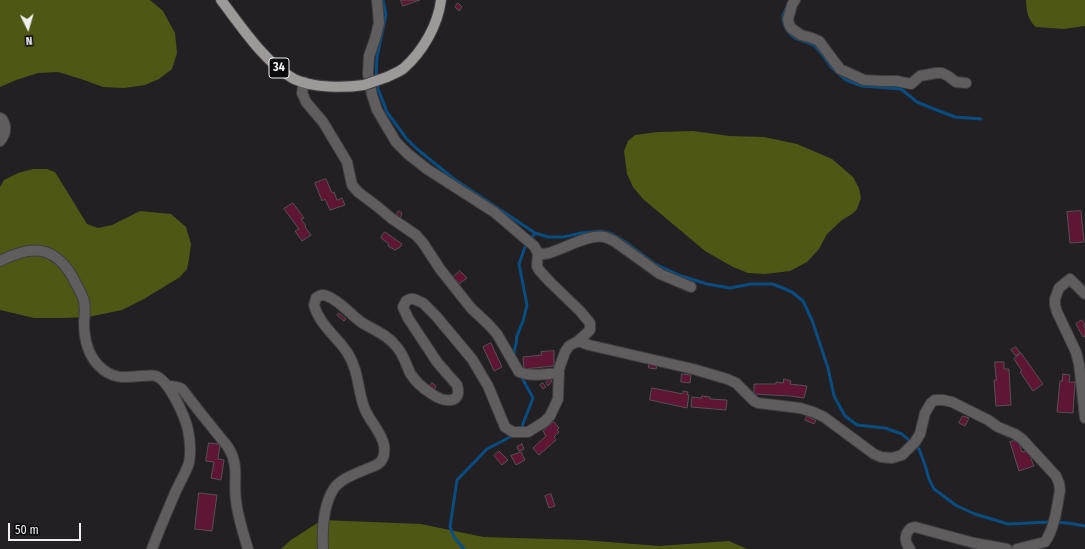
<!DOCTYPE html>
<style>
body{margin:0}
#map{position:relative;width:1085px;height:549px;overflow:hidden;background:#222023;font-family:"Fira Sans Condensed",sans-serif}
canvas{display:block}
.north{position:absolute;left:8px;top:8px;width:40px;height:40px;-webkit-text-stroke:3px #0b0a0c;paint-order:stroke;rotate:175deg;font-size:11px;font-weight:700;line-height:16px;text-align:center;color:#f0eff1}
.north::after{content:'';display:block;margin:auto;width:14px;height:18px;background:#f0eff1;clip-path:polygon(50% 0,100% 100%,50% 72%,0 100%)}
.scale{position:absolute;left:8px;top:523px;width:73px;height:18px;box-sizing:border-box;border:2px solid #f0eff1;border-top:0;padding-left:5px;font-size:12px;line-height:14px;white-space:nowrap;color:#f0eff1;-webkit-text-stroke:3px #0b0a0c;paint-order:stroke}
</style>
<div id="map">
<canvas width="1085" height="549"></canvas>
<div class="north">N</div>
<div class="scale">50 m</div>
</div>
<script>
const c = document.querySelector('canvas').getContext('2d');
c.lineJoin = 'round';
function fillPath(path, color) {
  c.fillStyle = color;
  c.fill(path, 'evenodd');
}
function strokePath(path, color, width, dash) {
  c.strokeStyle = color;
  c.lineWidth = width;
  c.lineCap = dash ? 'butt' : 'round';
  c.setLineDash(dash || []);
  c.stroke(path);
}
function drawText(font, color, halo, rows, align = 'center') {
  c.font = font + ' "Fira Sans Condensed",sans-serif';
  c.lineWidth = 3.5;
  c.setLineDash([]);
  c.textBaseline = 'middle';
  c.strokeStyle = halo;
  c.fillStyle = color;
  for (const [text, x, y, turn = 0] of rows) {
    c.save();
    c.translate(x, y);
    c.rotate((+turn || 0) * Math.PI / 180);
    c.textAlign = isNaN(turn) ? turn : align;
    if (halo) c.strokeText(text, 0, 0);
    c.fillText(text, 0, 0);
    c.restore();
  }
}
fillPath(new Path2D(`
 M 0,0 L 150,0 L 163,11 L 175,33 L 177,53 L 172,69 L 159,79 L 145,85 L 124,88 L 103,87 L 81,79 L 58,72 L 38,73 L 16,80 L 0,87 Z
 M 1026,0 L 1085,0 L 1085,26 L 1064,29 L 1036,27 C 1028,21 1026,9 1026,0 Z
 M 693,131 L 730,136 L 764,137 L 797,144 L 832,159 L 853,177 L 859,188 L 861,198 L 857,209 L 852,214 L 842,220 L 827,234 L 819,249 L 807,262 L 790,271 L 765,274 L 748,273 L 733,267 L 705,251 L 643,199 L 633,187 L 627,174 L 624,151 L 628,141 L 635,135 L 658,132 Z
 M 33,169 L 47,169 L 55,172 L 87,224 L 98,228 L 112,225 L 140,211 L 171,214 L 186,227 L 191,244 L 189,259 L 187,269 L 180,277 L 144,299 L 122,310 L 88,317 L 61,318 L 34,318 L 0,310 L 0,187 L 4,180 L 18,173 Z
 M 322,520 L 421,524 L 483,537 L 583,540 L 659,546 L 729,541 L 747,549 L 281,549 L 291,540 Z`), '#505714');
strokePath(new Path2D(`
 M 383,0 L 386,15 L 377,57 L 376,77 L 378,89 L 387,112 L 406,138 L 417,149 L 454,179 L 535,233 L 548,237 L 563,237 L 582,233 L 601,231 L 612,234 L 624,241 L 655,264 L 681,276 L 707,284 L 730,288 L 751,284 L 773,284 L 792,292 L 803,301 L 812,320 L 828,368 L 834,396 L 845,416 L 857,425 L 885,428 L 902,434 L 919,449 L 925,465 L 929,479 L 934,489 L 957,506 L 975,514 L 1008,524 L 1050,522 L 1068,523 L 1085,526
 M 787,7 L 783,15 L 783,20 L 784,25 L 789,33 L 795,38 L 814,45 L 821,53 L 831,67 L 846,80 L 862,86 L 901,89 L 917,102 L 934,109 L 955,117 L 981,119
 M 515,357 L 514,351 L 516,344 L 517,336 L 523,321 L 527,305 L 519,264 L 525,247 L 535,233
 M 521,429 L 533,398 L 521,376
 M 464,549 L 454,537 L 450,527 L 457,480 L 487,449 L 514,435`), '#074d82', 3);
const building = new Path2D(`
 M 401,0 L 420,0 L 403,6 Z
 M 458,3 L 462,7 L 459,11 L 455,7 Z
 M 326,179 L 332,193 L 334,192 L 337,200 L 342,198 L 345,205 L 330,210 L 325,199 L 322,201 L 315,183 Z
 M 293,203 L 304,218 L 301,219 L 306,226 L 305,227 L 311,235 L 302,241 L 295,231 L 299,229 L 284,209 Z
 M 399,211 L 402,213 L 400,218 L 396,216 Z
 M 1081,211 L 1084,242 L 1070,243 L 1067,212 Z
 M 385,232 L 402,244 L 400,247 L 395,250 L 388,246 L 389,244 L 381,238 Z
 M 460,271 L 467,278 L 459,284 L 453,277 Z
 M 339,313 L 346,319 L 344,321 L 337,315 Z
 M 1082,320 L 1085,324 L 1083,325 L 1085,329 L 1085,336 L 1083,337 L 1076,324 Z
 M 491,343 L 502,367 L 494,371 L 483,347 Z
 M 1016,347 L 1020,353 L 1016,356 L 1011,350 Z
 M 554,351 L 554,366 L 524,369 L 523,357 L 542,355 L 541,352 Z
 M 1021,353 L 1043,384 L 1033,391 L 1020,372 L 1022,371 L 1014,359 Z
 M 995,362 L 1004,362 L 1004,369 L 1009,369 L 1011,405 L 996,406 L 994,380 L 996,380 Z
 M 649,364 L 657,366 L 656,369 L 649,368 Z
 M 682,374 L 691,375 L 690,383 L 681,382 Z
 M 1063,374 L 1070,375 L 1069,382 L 1075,382 L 1073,413 L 1057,412 L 1060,381 L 1062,381 Z
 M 549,379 L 552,381 L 548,386 L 546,383 Z
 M 784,379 L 791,381 L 790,384 L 807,386 L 804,398 L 790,396 L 754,394 L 754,384 L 776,384 L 776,382 L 783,383 Z
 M 432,383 L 436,386 L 434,390 L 429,387 Z
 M 543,383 L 546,387 L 543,389 L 540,385 Z
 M 652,388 L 683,394 L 683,391 L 688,392 L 687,395 L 689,395 L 687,408 L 650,400 Z
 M 702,396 L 710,397 L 710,399 L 727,400 L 726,410 L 691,407 L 692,397 L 701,398 Z
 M 807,416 L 816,421 L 814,424 L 805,420 Z
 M 963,416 L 969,418 L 965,426 L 959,423 Z
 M 554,422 L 559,428 L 557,430 L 559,432 L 554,437 L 556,440 L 539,455 L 533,448 L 546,436 L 543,431 Z
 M 1018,440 L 1022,452 L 1028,451 L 1034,466 L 1019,471 L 1010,442 Z
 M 209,443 L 220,444 L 218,459 L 224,460 L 221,480 L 211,478 L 214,462 L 206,461 Z
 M 522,444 L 524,449 L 519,451 L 517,447 Z
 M 499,451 L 508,460 L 502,465 L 494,456 Z
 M 521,452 L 525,460 L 516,465 L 511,456 Z
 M 199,493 L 217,495 L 212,531 L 195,529 Z
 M 551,494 L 555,506 L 549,508 L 545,496 Z`);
fillPath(building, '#5f1635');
strokePath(building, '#565153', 1);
const minor = new Path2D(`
 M 795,0 L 792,5 L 788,19 L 789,24 L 791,28 L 801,35 L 812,38 L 819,41 L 840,69 L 864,80 L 882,81 L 897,81 L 911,84 L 920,76 L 936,73 L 942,73 L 948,76 L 956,82 L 966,83
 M 304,82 L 302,93 L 304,97 L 306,102 L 323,122 L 347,162 L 352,185 L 358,192 L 378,207 L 391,218 L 416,235 L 423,243 L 440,269 L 471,308 L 489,325 L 497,334 L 519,372 C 531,377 545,374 559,373
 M 0,118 L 2,119 C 7,127 6,134 0,141
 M 538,253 L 544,254 L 549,253 C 566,248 588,234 605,237 C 608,238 611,240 614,241 L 660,274 L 691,287
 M 0,261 C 30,246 53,244 72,276 C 76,284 82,293 84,301 C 85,307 85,315 84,322 C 84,338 87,354 99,366 C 112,379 124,378 141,376 C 145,376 152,375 156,376 C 169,381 185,416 188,430 C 190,440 191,452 189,463 C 186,472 179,484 175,493 C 167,512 159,530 152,549
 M 1085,294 L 1070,279 L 1059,288 L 1055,299 L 1055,305 L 1057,312 L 1076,352 L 1079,364 L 1085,418
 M 578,341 L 589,345 L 693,369 L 727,379 L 736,383 L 754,401 L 758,403 L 800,408 L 813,412 L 824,417 L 874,454 L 881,457 L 892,458 L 902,455 L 915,442 L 920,434 L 925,413 L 931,403 L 935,400 L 943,400 L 952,402 L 988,420 L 998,427 L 1015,434 L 1022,439 L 1056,476 L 1059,483 L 1060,490 C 1057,507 1055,527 1045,542 L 1017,549
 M 168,386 C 173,386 177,386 182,389 L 199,411 L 228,447 C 240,466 233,480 236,501 C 238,517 243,533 248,549
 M 323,549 C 322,530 323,507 333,490 C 340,478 358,473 369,468 C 372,467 375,466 378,464 C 384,460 385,452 384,445 C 381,431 369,421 364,407 C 357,387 359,371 347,352 C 336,336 319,324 314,305 L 316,298 C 320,295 323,294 327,296 C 339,300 351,315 361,322 C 373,330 387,334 396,346 C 403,353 406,364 410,373 C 415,381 424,389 432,394 C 443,402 463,405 457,385 L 437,362 L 408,318 L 403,307 L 406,301 L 410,299 L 414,299 L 423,303 L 436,316 L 472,359 L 488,386 L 505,427 L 513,432 L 528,432 L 544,422 L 550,416 L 558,399 L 559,369 L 565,352 L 569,346 L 578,341 L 587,333 L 590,330 L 590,323 L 580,311 L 550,282 L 539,270 L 537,266 L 538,253 L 534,246 L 494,212 L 427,169 L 408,154 L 396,142 L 377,110 L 372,95 L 368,74 L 369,56 L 375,39 L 379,23 L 377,0
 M 910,549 C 904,542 904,534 911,528 L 915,527 L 974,543 L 1007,549`);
const major = new Path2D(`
 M 221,0 C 241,26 265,63 294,79 C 313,88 344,88 364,85
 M 387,77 C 393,74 399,72 404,68 C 423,51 438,25 441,0`);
strokePath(minor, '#3f3d40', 12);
strokePath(major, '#3f3d40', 12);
strokePath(minor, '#5f5d5d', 10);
strokePath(major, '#9d9998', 10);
const majorBridge = new Path2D(`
 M 364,85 L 387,77`);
strokePath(majorBridge, '#3f3d40', 12, []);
strokePath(majorBridge, '#9d9998', 10);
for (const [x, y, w] of [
 [279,68,20]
]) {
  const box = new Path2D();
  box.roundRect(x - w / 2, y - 10, w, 20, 3);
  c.fillStyle = '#0b0a0c';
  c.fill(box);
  strokePath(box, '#f0eff1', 1);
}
drawText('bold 12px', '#f0eff1', null, [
 ["34",279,68]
]);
</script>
